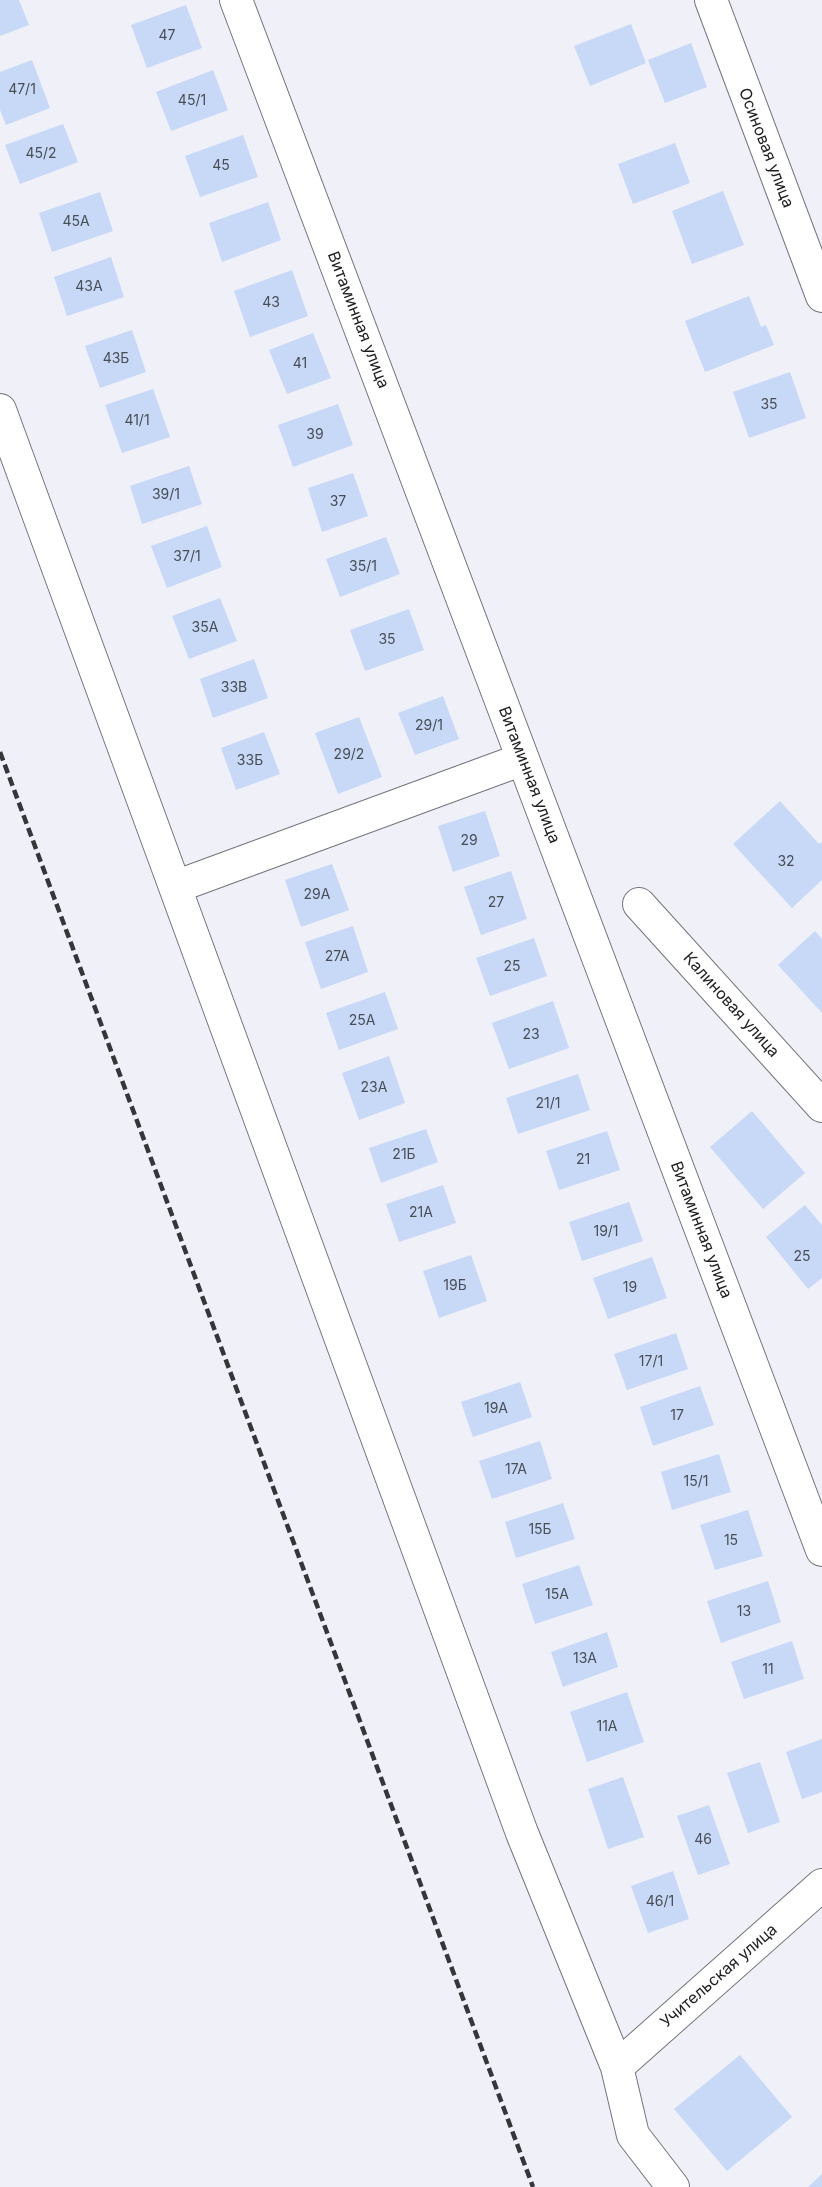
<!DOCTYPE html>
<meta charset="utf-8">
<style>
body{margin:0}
canvas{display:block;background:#eff0f8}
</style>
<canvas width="822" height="2187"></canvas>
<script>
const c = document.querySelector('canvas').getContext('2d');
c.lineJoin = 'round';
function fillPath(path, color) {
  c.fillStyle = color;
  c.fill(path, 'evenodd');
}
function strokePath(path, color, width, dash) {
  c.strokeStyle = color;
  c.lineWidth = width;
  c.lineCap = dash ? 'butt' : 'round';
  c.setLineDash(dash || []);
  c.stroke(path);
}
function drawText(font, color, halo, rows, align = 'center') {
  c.font = font + ' Inter,sans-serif';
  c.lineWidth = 4.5;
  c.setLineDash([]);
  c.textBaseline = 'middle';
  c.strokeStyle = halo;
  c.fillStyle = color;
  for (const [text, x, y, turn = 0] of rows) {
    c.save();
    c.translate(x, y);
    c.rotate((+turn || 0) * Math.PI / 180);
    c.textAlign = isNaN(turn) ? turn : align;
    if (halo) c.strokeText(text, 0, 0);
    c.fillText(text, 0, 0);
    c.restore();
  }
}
fillPath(new Path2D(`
 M 0,0 L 19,0 L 29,25 L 0,36 Z
 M 186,5 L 202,48 L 147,68 L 131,25 Z
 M 631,24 L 646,63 L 590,86 L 574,46 Z
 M 691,43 L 707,87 L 665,103 L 648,60 Z
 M 32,60 L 50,108 L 6,125 L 0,110 L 0,72 Z
 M 213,70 L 228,110 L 171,131 L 156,92 Z
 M 63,124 L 78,162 L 20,184 L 5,145 Z
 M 243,135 L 258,177 L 200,197 L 185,156 Z
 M 675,143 L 690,183 L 633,204 L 618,164 Z
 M 723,191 L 744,245 L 692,264 L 672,211 Z
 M 100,192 L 113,231 L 52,252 L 39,213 Z
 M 268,202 L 281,240 L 222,262 L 209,223 Z
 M 111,257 L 124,297 L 67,316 L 54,277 Z
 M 292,270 L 308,316 L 250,337 L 234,291 Z
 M 749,296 L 761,327 L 766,325 L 774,345 L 705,372 L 685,321 Z
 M 132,330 L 146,372 L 100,388 L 85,346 Z
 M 313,333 L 331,378 L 287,394 L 269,350 Z
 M 790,372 L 806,418 L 749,438 L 733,392 Z
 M 153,389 L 170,437 L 122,453 L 105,405 Z
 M 338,404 L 353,445 L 293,467 L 278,425 Z
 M 189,466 L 202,504 L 142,524 L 130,486 Z
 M 353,473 L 368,516 L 322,532 L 308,488 Z
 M 207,526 L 222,567 L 167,588 L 151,546 Z
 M 386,537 L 400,574 L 340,597 L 326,559 Z
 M 220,598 L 237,641 L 189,659 L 172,616 Z
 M 409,609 L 424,650 L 365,671 L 350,630 Z
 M 254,659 L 268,698 L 213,718 L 200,679 Z
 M 443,696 L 459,739 L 415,755 L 398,713 Z
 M 359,717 L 382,777 L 338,794 L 315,733 Z
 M 264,732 L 280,774 L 236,790 L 221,748 Z
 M 780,801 L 819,844 L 822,842 L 822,880 L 792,908 L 733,844 Z
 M 485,811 L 500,856 L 453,872 L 438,826 Z
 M 332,864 L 349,910 L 301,927 L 285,880 Z
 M 511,871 L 527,919 L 481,935 L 464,887 Z
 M 353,926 L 368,972 L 321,989 L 305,942 Z
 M 815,931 L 822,939 L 822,1013 L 778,965 Z
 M 534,938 L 547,976 L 490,996 L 476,958 Z
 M 385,992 L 398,1029 L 339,1050 L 326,1013 Z
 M 553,1001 L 569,1048 L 509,1069 L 492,1023 Z
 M 389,1056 L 405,1103 L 359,1120 L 342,1073 Z
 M 578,1074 L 590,1110 L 518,1134 L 506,1098 Z
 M 752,1111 L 805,1173 L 763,1209 L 710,1147 Z
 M 426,1129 L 438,1162 L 381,1183 L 369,1148 Z
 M 607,1131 L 620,1170 L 559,1190 L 546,1151 Z
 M 443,1185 L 456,1223 L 399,1242 L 386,1204 Z
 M 629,1202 L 643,1241 L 582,1261 L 569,1222 Z
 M 805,1205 L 822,1225 L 822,1278 L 808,1289 L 766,1237 Z
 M 471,1255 L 487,1301 L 439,1318 L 423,1271 Z
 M 652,1257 L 667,1298 L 608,1319 L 593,1278 Z
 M 676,1333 L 688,1369 L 627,1390 L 614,1354 Z
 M 520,1382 L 532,1417 L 473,1437 L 461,1402 Z
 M 700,1386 L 714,1425 L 653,1446 L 640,1407 Z
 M 540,1441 L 552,1479 L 492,1499 L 479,1461 Z
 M 719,1454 L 731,1492 L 672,1510 L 661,1472 Z
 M 563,1503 L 575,1539 L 516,1558 L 505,1522 Z
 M 748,1510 L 763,1556 L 715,1570 L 700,1525 Z
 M 579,1565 L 593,1605 L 535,1624 L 522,1584 Z
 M 768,1581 L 781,1622 L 721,1643 L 707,1601 Z
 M 607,1632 L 618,1667 L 563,1687 L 551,1652 Z
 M 792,1641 L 804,1679 L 744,1699 L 731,1662 Z
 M 627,1692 L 644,1742 L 587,1762 L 570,1712 Z
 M 822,1739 L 822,1792 L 802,1799 L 786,1752 Z
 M 760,1762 L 780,1822 L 748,1833 L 727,1773 Z
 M 623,1777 L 644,1837 L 608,1849 L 588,1789 Z
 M 709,1805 L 730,1864 L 698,1875 L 677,1816 Z
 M 673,1871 L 689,1919 L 648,1933 L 631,1886 Z
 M 740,2055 L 792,2117 L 727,2171 L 674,2109 Z
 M 822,2174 L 822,2187 L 808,2187 Z`), '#c7d9f6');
const minor = new Path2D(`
 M 236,0 L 822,1550
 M 711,0 L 822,296
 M 0,410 L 522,1833 L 617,2067 L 633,2135 L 673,2187
 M 175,887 L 523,759
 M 639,904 L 822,1106
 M 617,2067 L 822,1885`);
strokePath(minor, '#74757c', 34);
strokePath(minor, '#fff', 32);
strokePath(new Path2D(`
 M 0,752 L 533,2187`), '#353639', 4.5, [9, 4.5]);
drawText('14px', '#484d56', null, [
 ["47",167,36],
 ["47/1",22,90],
 ["45/1",192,101],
 ["45/2",41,154],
 ["45",221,166],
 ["45А",76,222],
 ["43А",89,287],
 ["43",271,303],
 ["43Б",116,359],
 ["41",300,364],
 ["35",769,405],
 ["41/1",137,421],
 ["39",315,435],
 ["39/1",166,495],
 ["37",338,502],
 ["37/1",187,557],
 ["35/1",363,567],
 ["35А",205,628],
 ["35",387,640],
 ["33В",234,688],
 ["29/1",429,726],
 ["29/2",349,755],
 ["33Б",250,761],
 ["29",469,841],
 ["32",786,862],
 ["29А",317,895],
 ["27",496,903],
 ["27А",337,957],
 ["25",512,967],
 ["25А",362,1021],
 ["23",531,1035],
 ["23А",374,1088],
 ["21/1",548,1104],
 ["21Б",404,1155],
 ["21",583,1160],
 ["21А",421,1213],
 ["19/1",606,1232],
 ["25",802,1257],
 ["19Б",455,1286],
 ["19",630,1288],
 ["17/1",651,1362],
 ["19А",496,1409],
 ["17",677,1416],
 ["17А",516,1470],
 ["15/1",696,1482],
 ["15Б",540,1530],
 ["15",731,1541],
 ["15А",557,1595],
 ["13",744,1612],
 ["13А",585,1659],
 ["11",768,1670],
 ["11А",607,1727],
 ["46",703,1840],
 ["46/1",660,1902]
]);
drawText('16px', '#1e1e21', '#fefefe', [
 ["Осиновая улица",766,148,69],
 ["Витаминная улица",358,320,69],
 ["Витаминная улица",529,775,69],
 ["Калиновая улица",731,1005,48],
 ["Витаминная улица",701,1230,69],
 ["Учительская улица",719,1976,-41]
]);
</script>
